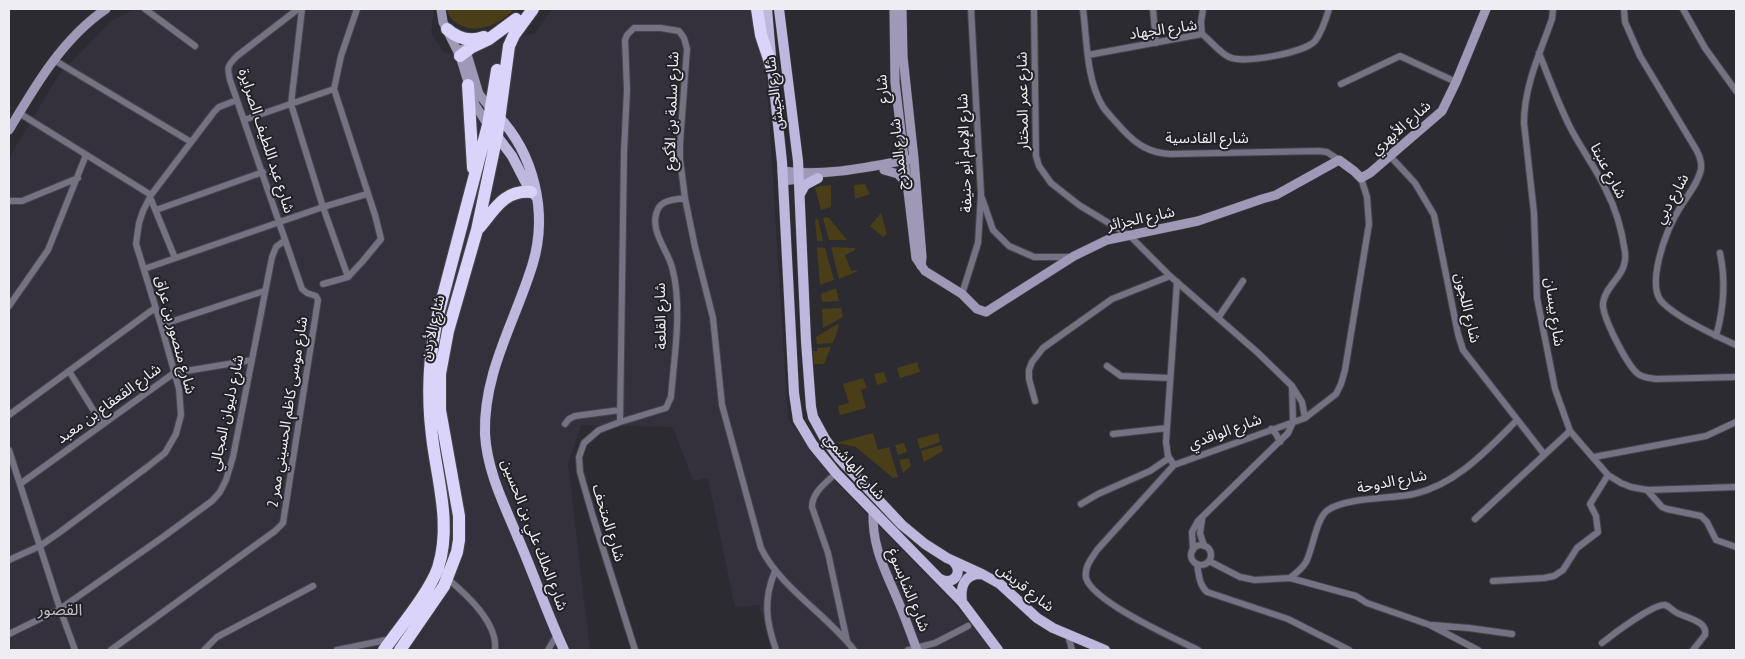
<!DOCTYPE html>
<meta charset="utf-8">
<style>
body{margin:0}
#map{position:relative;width:1745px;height:659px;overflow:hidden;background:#2c2b31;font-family:"PT Sans Narrow",sans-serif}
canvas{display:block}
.frame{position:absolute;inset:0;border:10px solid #eeedf1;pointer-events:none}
</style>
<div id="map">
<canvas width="1745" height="659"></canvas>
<div class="frame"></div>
</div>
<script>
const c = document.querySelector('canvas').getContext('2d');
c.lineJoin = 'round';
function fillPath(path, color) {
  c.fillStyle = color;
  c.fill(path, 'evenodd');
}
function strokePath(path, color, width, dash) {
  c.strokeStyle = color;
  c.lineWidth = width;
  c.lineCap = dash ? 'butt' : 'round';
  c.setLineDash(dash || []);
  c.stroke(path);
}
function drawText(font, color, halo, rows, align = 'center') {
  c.font = font + ' "PT Sans Narrow","Noto Sans Arabic",sans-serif';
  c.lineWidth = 4;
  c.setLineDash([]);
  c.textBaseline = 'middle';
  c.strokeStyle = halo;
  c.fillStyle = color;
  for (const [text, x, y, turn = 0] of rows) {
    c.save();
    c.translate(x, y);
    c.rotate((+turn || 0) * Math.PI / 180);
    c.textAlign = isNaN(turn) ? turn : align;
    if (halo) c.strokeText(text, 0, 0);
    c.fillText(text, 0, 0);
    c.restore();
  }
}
fillPath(new Path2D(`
 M 135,9 L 434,9 L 431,33 L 445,54 L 535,33 L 552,9 L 755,9 L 767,84 L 788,419 L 836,482 L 950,599 L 995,650 L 773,650 L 759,605 L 735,607 L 708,478 L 693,481 L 673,427 L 581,425 L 568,464 L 590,650 L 9,650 L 9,158 L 58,76 L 111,21 Z`), '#34313d');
fillPath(new Path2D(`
 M 447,9 L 514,9 C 501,24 477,35 458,24 C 452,20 448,16 447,9 Z
 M 865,184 L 870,194 L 855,199 L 854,185 Z
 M 831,185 L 831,207 L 821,210 L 815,187 Z
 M 881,213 L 887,234 L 883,237 L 870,226 Z
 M 828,217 L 847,240 L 829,240 L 823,218 Z
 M 818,219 L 823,241 L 817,241 L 815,220 Z
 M 817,247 L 825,248 L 834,280 L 820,285 Z
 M 831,247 L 855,248 L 855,250 L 845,255 L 851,271 L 856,270 L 858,271 L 839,279 Z
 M 836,288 L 839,301 L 822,302 L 821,294 Z
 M 841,308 L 843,317 L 823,328 L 822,309 Z
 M 838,324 L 839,326 L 833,343 L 817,344 L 816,337 Z
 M 831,347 L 824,364 L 814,364 L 813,351 L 817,351 L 817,348 Z
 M 917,362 L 920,372 L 900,378 L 897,368 Z
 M 884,372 L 887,382 L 877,385 L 874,374 Z
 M 863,378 L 867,388 L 861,390 L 866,408 L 840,415 L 838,406 L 849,403 L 843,384 Z
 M 873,433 L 878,450 L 889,447 L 898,477 L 893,478 L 856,447 L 836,443 Z
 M 938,433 L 940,442 L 920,449 L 917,439 Z
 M 904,443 L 907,452 L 898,455 L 895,445 Z
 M 941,445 L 943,451 L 924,462 L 921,451 Z
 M 909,458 L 911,466 L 903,473 L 899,460 Z`), '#4a3e18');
const street = new Path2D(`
 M 145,9 L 195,46
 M 302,9 L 291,104 L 323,207 L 348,277
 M 1034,9 L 1036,156 L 1039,166 L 1051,183 L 1079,205 L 1130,236 L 1170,276 L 1257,352 L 1292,386 L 1302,402 L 1305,418
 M 1083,9 C 1087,40 1086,79 1103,107 C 1109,115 1117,123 1123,130 C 1137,145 1150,153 1170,154 L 1319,151 L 1327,152 L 1339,160
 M 1153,9 L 1156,43
 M 1553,9 L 1552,19 C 1540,53 1524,86 1524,123 L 1534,213 L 1537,298 L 1555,389 L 1570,431 L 1608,475 L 1621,483 L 1631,487 L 1647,490 L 1736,487
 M 1624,9 L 1625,22 L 1640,56 L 1697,151 C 1700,157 1702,162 1701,169 C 1698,185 1684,199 1677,213 C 1666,230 1645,287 1663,303 C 1678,318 1716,336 1736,345
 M 1683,9 L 1705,48 L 1736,91
 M 1202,34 C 1211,41 1219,52 1229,57 C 1243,64 1304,53 1315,41 C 1322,32 1326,19 1329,9
 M 1202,34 L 1201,22 L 1203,9
 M 1539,53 C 1549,78 1558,103 1570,127 C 1581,149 1596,168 1606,190 C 1616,209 1622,231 1625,252 C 1628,276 1606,283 1603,303 C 1602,317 1627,365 1638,374 C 1644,378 1650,378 1656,379 L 1736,377
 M 1088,55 L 1202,34
 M 54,60 L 191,142
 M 1341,84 L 1400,56 L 1456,82
 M 19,113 L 151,195
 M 244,120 L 334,89
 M 1390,156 L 1415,183 L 1434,215 L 1458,334 L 1463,350 L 1544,454
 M 150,197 L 175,258
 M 982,198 L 993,230 L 1009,246 L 1034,257 L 1073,257
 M 9,201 L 22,201 L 78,178
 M 156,210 L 263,172
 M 144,269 L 323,207 L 367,194
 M 323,284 L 348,277 L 362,262 L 381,239 L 375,215 L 334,89 L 341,56 L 357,9
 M 962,294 L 978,243 L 981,194 L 971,9
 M 9,306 L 48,250 L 86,155
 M 1218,318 L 1243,281
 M 161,325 L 264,291
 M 1716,336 C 1724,308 1726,281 1720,253
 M 1107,366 L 1121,376 L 1170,378
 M 69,371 L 102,424
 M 1035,401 L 1029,379 L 1029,370 L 1032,362 L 1043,348 L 1112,299 L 1170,276
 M 9,415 L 155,308
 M 620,422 L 624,152 L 627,90 L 625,40 L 627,35 L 634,28 L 661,28 L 679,31 L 684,38 L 687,49 L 680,144 L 680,159 L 685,198 L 695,247 L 713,318 L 722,405 L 761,548 C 779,586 827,615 854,650
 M 565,424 L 569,419 L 575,416 L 620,410
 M 1271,429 L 1276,434 L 1280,442
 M 1113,434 L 1167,428
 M 9,450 L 60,609 L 75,650
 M 1594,457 L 1706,436 L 1736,422
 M 1174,465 L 1168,456 L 1166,442 L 1177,282
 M 836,473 C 826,483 812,492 812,507 L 828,553 L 847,641
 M 20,484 L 174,373 L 252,360
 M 1647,490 L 1662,507 L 1667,509 L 1701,516 L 1707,522 L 1716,540 L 1736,547
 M 1081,504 L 1098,494 L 1150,471 L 1169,458
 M 1475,519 L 1570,431
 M 1202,520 L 1200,533 L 1204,546
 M1191 555a10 10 0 1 1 20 0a10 10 0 1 1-20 0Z
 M 1193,550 L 1192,532 L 1198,521 L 1288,433 L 1293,422 L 1292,386
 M 9,560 L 40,546 L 60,532 L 146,468 L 165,453 L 176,434 L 181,415 L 179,389 L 161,325 L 136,244 L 139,223 L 143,211 L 151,195 L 214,112 L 219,107 L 237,100
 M 1209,561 L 1240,577 L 1255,580 L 1290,578 L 1356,596 L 1367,603 L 1430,625 L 1478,650
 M 1197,564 C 1199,575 1199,585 1207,592 L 1288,619 L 1349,650
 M 775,571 C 763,600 766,621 776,650
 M 1290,578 C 1296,573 1302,569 1306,562 C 1313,549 1316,518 1328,510 C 1347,497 1391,499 1414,494 C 1457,484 1487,450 1517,420
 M 448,579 C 467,595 498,623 495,650
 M 1493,581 L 1544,578 L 1554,576 L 1563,570 L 1577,548 L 1598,532 L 1596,516 L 1590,504 L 1608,475
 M 1432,625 L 1469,628 L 1512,634
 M 9,634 L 60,609 L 163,537 L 212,501 L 220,492 L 226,480 L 233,457 L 272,257 L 276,247 L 285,240
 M 1068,635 L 1072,650
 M 1602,643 C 1612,635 1654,603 1665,605 C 1669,606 1671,609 1674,611 C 1679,615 1686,616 1692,619 C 1699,622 1707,626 1705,635 L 1693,650
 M 111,650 L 275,531 L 283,523 L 318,300 L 316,296 L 307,293 L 302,289 L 230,80 C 227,67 227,66 237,56 L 298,9
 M 204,650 L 217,637 L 313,586
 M 337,650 L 391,639
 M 548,650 L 557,635
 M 635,650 L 593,517 L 580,472 L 579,457 L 584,443 L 599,430 L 620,422 L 666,408 L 671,397 C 674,357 683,307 672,267 C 667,249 648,229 658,209 C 663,199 676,200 685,198
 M 908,650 L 935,643 L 968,626
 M 1198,650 C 1174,638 1093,602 1086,578 C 1084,567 1092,558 1097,550 L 1174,465 L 1305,418 L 1336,394 L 1341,384 L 1345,370 L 1369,224 L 1367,197 L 1361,178`);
const secondary = new Path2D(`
 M 441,9 L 443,22 L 460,56 L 475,105 L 488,125
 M 894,9 L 895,82 L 916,258 L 925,271 L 962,294 L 977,309 L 986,312 L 1074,256 L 1107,240 L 1198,221 L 1262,199 L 1276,195 L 1339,160 L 1354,171 L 1361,178 L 1370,173 L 1442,111 L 1456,82 L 1486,9
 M 902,9 L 903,57 L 914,159 L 922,257 L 921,266
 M 463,49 L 466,51 L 479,94 L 491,109
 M 9,130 C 35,86 63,38 106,9
 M 884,170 L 898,174 L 908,185
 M 782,171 C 825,177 869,167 911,159
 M 783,181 L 805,178
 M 873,511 C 872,545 883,566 896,596 C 904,614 910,632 917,650`);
const primary = new Path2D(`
 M 767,9 L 772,68 L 782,162 L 794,393 L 798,420 L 813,445 L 836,473 L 962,602 L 998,650
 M 779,9 L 798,161 L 806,341 L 811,407 L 813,417 L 825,439 L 839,458 L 902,525 L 925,544 L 947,558 L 982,574 L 1000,584 L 1037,618 L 1053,628 L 1105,650
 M 497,115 C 534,153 548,212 533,263 C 516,320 483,372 485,434 C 487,471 504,504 518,538 C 534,575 547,613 564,650
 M 494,132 L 512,156 L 528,187 L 536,197
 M 800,194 L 805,185 L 818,178
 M 940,579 C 954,586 964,572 953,561
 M 962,602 C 960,587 964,574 981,574`);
const highway = new Path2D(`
 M 757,9 L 761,35 L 772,68
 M 447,29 C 458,39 470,42 484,37
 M 460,56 L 472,47 L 489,39 L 516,19
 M 468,85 L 473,168
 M 479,228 C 495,209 504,190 531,192
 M 384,650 C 400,627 429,593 438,568 C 452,524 437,480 432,436 C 427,396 429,354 438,315 L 488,125 L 497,70
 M 400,650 L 444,586 L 457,552 L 459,540 L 459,516 L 440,410 L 440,374 L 448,331 L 477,230 L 497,135 L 509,46 L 514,35 L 533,9`);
strokePath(street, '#47464c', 8);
strokePath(secondary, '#47464c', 10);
strokePath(primary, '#47464c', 11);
strokePath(highway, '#47464c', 14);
strokePath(street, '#757284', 6);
strokePath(secondary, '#9f99b7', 9);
strokePath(primary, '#beb7de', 10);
strokePath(highway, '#dbd4fa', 12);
drawText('15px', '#eeedf1', '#222127', [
 ["شارع الجهاد",1163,30,-8],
 ["شارع",883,89,-95],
 ["شارع الجيش",775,93,-97],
 ["شارع عمر المختار",1023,101,-91],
 ["شارع سلمة بن الأكوع",672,111,-88],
 ["شارع الأبهري",1401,128,-41],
 ["شارع القادسية",1207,139],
 ["شارع عبد اللطيف الصرايرة",266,141,72],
 ["شارع الإمام أبو حنيفة",965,153,-92],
 ["شارع المدرج",899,154,-96],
 ["شارع عنبتا",1608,171,62],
 ["شارع دبي",1672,199,-61],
 ["شارع الجزائر",1141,219,-12],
 ["شارع اللجون",1467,308,77],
 ["شارع بيسان",1554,312,82],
 ["شارع القلعة",661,316,-91],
 ["شارع الأردن",433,328,-77],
 ["شارع منصور بن عراق",175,335,75],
 ["شارع القعقاع بن معبد",109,404,-36],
 ["شارع موسى كاظم الحسيني ممر 2",288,412,-81],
 ["شارع دليوان المجالي",227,413,-78],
 ["شارع الواقدي",1225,432,-20],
 ["شارع الهاشمي",854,467,48],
 ["شارع الدوحة",1392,482,-11],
 ["شارع المتحف",608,523,73],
 ["شارع الملك علي بن الحسين",534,535,69],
 ["شارع قريش",1025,588,38],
 ["شارع الشابسوغ",908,590,68]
]);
drawText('16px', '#c2c1c8', '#222127', [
 ["القصور",60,610]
]);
</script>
